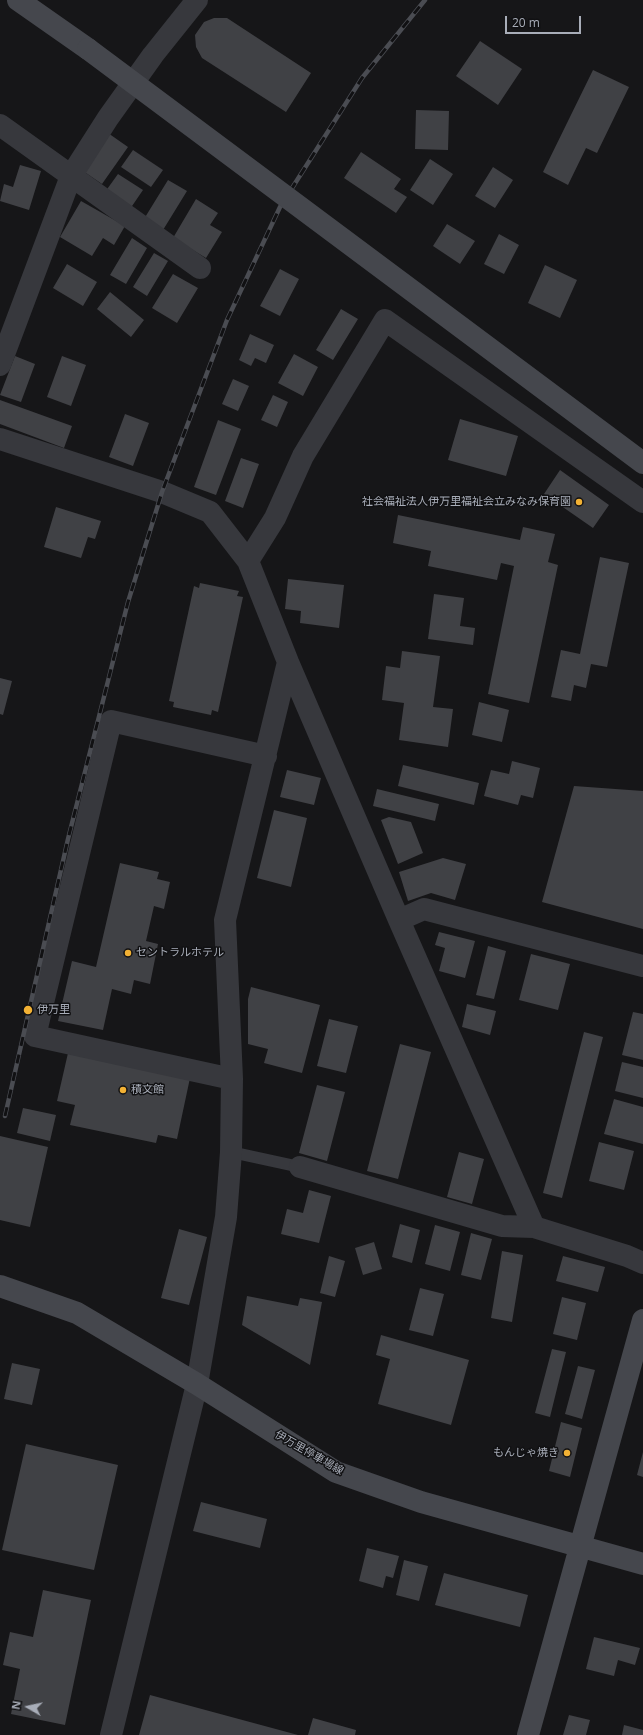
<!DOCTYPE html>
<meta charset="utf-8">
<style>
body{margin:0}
#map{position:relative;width:643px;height:1735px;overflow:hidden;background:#161618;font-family:"Open Sans",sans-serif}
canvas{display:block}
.north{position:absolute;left:8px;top:1687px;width:40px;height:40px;-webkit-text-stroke:3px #111113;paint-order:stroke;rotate:279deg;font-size:11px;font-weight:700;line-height:16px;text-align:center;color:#a8adb8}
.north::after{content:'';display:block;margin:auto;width:14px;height:18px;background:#a8adb8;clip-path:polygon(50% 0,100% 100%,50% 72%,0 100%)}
.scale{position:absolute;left:505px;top:16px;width:76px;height:18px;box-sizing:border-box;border:2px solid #a8adb8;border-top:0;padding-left:5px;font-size:12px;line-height:14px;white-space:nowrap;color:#a8adb8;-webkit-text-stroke:3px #111113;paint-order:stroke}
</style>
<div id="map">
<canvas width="643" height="1735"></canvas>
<div class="north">N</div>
<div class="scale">20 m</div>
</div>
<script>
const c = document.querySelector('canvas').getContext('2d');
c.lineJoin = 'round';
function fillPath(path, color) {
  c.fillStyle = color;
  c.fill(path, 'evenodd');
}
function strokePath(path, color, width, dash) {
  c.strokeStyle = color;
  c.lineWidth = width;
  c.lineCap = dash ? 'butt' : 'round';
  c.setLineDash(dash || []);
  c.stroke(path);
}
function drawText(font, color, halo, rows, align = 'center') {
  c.font = font + ' "Open Sans","Noto Sans JP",sans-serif';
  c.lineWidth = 3;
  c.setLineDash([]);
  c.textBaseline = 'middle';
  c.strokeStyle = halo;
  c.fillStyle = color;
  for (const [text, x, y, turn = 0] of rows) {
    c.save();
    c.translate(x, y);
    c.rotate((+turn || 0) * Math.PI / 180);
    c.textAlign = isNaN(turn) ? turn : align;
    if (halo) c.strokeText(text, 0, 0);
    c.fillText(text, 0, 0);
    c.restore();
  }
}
fillPath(new Path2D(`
 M 214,18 L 227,18 L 311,73 L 286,112 L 202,58 L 196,47 L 195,35 L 204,22 Z
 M 480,41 L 522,69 L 498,105 L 456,76 Z
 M 593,70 L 629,87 L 597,153 L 586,148 L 568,185 L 543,172 Z
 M 416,110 L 449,111 L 448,150 L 415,149 Z
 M 108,133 L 128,147 L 102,184 L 83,171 Z
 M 133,150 L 163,170 L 151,187 L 121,167 Z
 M 361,152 L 401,179 L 394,189 L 407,197 L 396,213 L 344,178 Z
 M 430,159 L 453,174 L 433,205 L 410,190 Z
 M 20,165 L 41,171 L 29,210 L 0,201 L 4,184 L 13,187 Z
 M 493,167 L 513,180 L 495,208 L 475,196 Z
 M 118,174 L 143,190 L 130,209 L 105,192 Z
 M 168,180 L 187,191 L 163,230 L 144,219 Z
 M 196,199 L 218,213 L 210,225 L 222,232 L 206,258 L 173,238 Z
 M 81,201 L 125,226 L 114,245 L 103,238 L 92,256 L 60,237 Z
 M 447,224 L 475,241 L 460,264 L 433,246 Z
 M 499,234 L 519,245 L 504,274 L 484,264 Z
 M 132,238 L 147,248 L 126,284 L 110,275 Z
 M 154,253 L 168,261 L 147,296 L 133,287 Z
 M 67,264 L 97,282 L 83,306 L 53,288 Z
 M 545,265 L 577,280 L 560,318 L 528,303 Z
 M 280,269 L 299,279 L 280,316 L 260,306 Z
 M 173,274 L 198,288 L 177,323 L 152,308 Z
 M 110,292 L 144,320 L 131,337 L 97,309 Z
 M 341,309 L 358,319 L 333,360 L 316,350 Z
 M 250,334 L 274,345 L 266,363 L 255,358 L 251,366 L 239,360 Z
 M 294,354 L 318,367 L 303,396 L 278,383 Z
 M 15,356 L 35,364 L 21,402 L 0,395 Z
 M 62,356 L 86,365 L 71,406 L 47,397 Z
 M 233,379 L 249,386 L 238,411 L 222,404 Z
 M 273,395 L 288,402 L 277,427 L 261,420 Z
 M 0,400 L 72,426 L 64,448 L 0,424 Z
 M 125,414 L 149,423 L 133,466 L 109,457 Z
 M 460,419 L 518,436 L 506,476 L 448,460 Z
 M 218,420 L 241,429 L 216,495 L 194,487 Z
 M 241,458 L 259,464 L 243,508 L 225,501 Z
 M 560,470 L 609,505 L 593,528 L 544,494 Z
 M 56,507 L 101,521 L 95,539 L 88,537 L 81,558 L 44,547 Z
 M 398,515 L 520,540 L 523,527 L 555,534 L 548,562 L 558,565 L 529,703 L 488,694 L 514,566 L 501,563 L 497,580 L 428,566 L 431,551 L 393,543 Z
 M 600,557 L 629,563 L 607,667 L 591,664 L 586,688 L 574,685 L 571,701 L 551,697 L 561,650 L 580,654 Z
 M 288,579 L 344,585 L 339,628 L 300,623 L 301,611 L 285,609 Z
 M 200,583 L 239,591 L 237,596 L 243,597 L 218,712 L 212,710 L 211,715 L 173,707 L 174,702 L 169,701 L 194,586 L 199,588 Z
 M 434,594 L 464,598 L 460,626 L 475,628 L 473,645 L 428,639 Z
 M 402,651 L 440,656 L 433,707 L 453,709 L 448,747 L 399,740 L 404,703 L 382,700 L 386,666 L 400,668 Z
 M 0,678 L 12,681 L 3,715 L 0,714 Z
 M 479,702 L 509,710 L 502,742 L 472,735 Z
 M 512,761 L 540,768 L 533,798 L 521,795 L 518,805 L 484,796 L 491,770 L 509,774 Z
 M 403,765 L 479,783 L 474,805 L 398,786 Z
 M 287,770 L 321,778 L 314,805 L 280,797 Z
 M 574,786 L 643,791 L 643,929 L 542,902 Z
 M 377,789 L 439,804 L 435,821 L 373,806 Z
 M 274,810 L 307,818 L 291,887 L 257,878 Z
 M 389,817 L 411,822 L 423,853 L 398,864 L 381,820 Z
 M 443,858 L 466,864 L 455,900 L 431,893 L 408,901 L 399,872 Z
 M 120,863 L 159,872 L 157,879 L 170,882 L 164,909 L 154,906 L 146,941 L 158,944 L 150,984 L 134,980 L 131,994 L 112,989 L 103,1030 L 58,1021 L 72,961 L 96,967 Z
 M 439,932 L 475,941 L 465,978 L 439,971 L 445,948 L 435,945 Z
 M 488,946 L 506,951 L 494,999 L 476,995 Z
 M 531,954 L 570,964 L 558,1010 L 519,1000 Z
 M 251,987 L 320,1005 L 302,1073 L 264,1063 L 268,1049 L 248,1044 L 248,999 Z
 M 467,1004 L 496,1011 L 490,1035 L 462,1027 Z
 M 633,1012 L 643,1014 L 643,1060 L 622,1055 Z
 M 329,1019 L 358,1026 L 346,1073 L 317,1066 Z
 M 584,1032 L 603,1037 L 562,1198 L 543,1193 Z
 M 400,1044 L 431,1052 L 398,1179 L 367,1171 Z
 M 68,1053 L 190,1078 L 177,1139 L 158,1135 L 156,1143 L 70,1125 L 75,1105 L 57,1101 Z
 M 622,1062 L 643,1067 L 643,1098 L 615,1091 Z
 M 317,1085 L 345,1092 L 327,1161 L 299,1153 Z
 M 614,1099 L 643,1107 L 643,1144 L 604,1134 Z
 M 23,1108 L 56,1115 L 50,1141 L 17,1133 Z
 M 0,1136 L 48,1147 L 30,1227 L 0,1220 Z
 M 599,1142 L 634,1151 L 624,1190 L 589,1181 Z
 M 459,1152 L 484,1159 L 472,1204 L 447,1197 Z
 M 309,1190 L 331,1196 L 319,1243 L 281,1234 L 287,1209 L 303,1213 Z
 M 400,1224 L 420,1230 L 412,1263 L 392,1257 Z
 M 435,1225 L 460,1232 L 450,1271 L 425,1264 Z
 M 179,1229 L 207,1237 L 189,1305 L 161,1298 Z
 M 471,1233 L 492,1239 L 481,1280 L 461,1275 Z
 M 374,1242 L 382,1269 L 363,1275 L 355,1248 Z
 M 502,1251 L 523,1255 L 512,1322 L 491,1318 Z
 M 329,1256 L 345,1261 L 335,1297 L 320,1293 Z
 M 563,1256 L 605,1267 L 598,1292 L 556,1281 Z
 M 420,1288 L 444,1294 L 433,1336 L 409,1330 Z
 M 247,1296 L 298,1306 L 300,1298 L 322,1302 L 310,1365 L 242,1325 Z
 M 562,1297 L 586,1303 L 577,1340 L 553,1334 Z
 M 381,1335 L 469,1360 L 451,1425 L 378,1404 L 390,1359 L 376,1355 Z
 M 552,1349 L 566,1352 L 550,1417 L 535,1413 Z
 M 12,1363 L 40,1369 L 32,1405 L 4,1399 Z
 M 578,1366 L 595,1370 L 582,1419 L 565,1414 Z
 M 561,1422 L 582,1428 L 570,1477 L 549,1471 Z
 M 26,1444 L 118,1465 L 94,1570 L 2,1550 Z
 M 643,1452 L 643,1477 L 637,1475 Z
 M 201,1502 L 267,1519 L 260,1548 L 193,1531 Z
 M 367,1548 L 399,1556 L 393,1578 L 386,1576 L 383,1588 L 359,1581 Z
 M 404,1560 L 428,1566 L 419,1601 L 396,1595 Z
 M 444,1573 L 528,1595 L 520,1627 L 435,1605 Z
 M 43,1590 L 91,1600 L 65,1725 L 11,1714 L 20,1669 L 3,1665 L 10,1632 L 33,1637 Z
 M 594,1637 L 640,1648 L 635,1665 L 618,1660 L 614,1676 L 586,1669 Z
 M 150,1695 L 298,1735 L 139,1735 Z
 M 569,1715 L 590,1720 L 586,1735 L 563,1735 Z
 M 313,1718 L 356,1730 L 355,1735 L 308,1735 Z
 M 624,1725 L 643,1730 L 643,1735 L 622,1735 Z`), '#404145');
strokePath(new Path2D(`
 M 231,1152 L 300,1167`), '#37383d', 12);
strokePath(new Path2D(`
 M 0,125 L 200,268
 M 0,365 L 71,176 L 108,118 L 153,55 L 197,0
 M 0,439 L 162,492 L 210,512 L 248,561 L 288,662 L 399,920 L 534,1227 L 627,1256 L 643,1263
 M 248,561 L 275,518 L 303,456 L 385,320 L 643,502
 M 399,920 L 424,909 L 643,966
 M 232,1079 L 35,1036 L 111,721 L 266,756
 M 300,1167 L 502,1226 L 534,1227
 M 111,1735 L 197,1384 L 226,1217 L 231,1152 L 232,1079 L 225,920 L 288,662`), '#37383d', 22);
strokePath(new Path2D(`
 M 18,0 L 88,49
 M 0,1286 L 77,1313 L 197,1384 L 336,1472 L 421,1502 L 643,1564
 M 528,1735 L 643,1320`), '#45474d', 22);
const rail = new Path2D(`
 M 5,1116 L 68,839 L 128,602 L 162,492 L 227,320 L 280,207 L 362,78 L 425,0`);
strokePath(rail, '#4a4c52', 4.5);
strokePath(rail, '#111113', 3, [9]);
strokePath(new Path2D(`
 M 88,49 L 643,463`), '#45474d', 22);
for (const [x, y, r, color] of [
 [579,502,4,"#f2b134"],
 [128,953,4,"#f2b134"],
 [28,1010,5,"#f2b134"],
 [123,1090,4,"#f2b134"],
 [567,1453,4,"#f2b134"]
]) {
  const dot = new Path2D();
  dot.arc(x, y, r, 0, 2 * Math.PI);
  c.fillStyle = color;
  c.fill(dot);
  strokePath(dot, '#111113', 1.5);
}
drawText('11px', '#a8adb8', '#111113', [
 ["社会福祉法人伊万里福祉会立みなみ保育園",571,502,"right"],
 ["セントラルホテル",136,953],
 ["伊万里",37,1010],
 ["積文館",131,1090],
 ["もんじゃ焼き",559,1453,"right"]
], 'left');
drawText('11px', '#a8adb8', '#111113', [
 ["伊万里停車場線",309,1453,30]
]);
</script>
